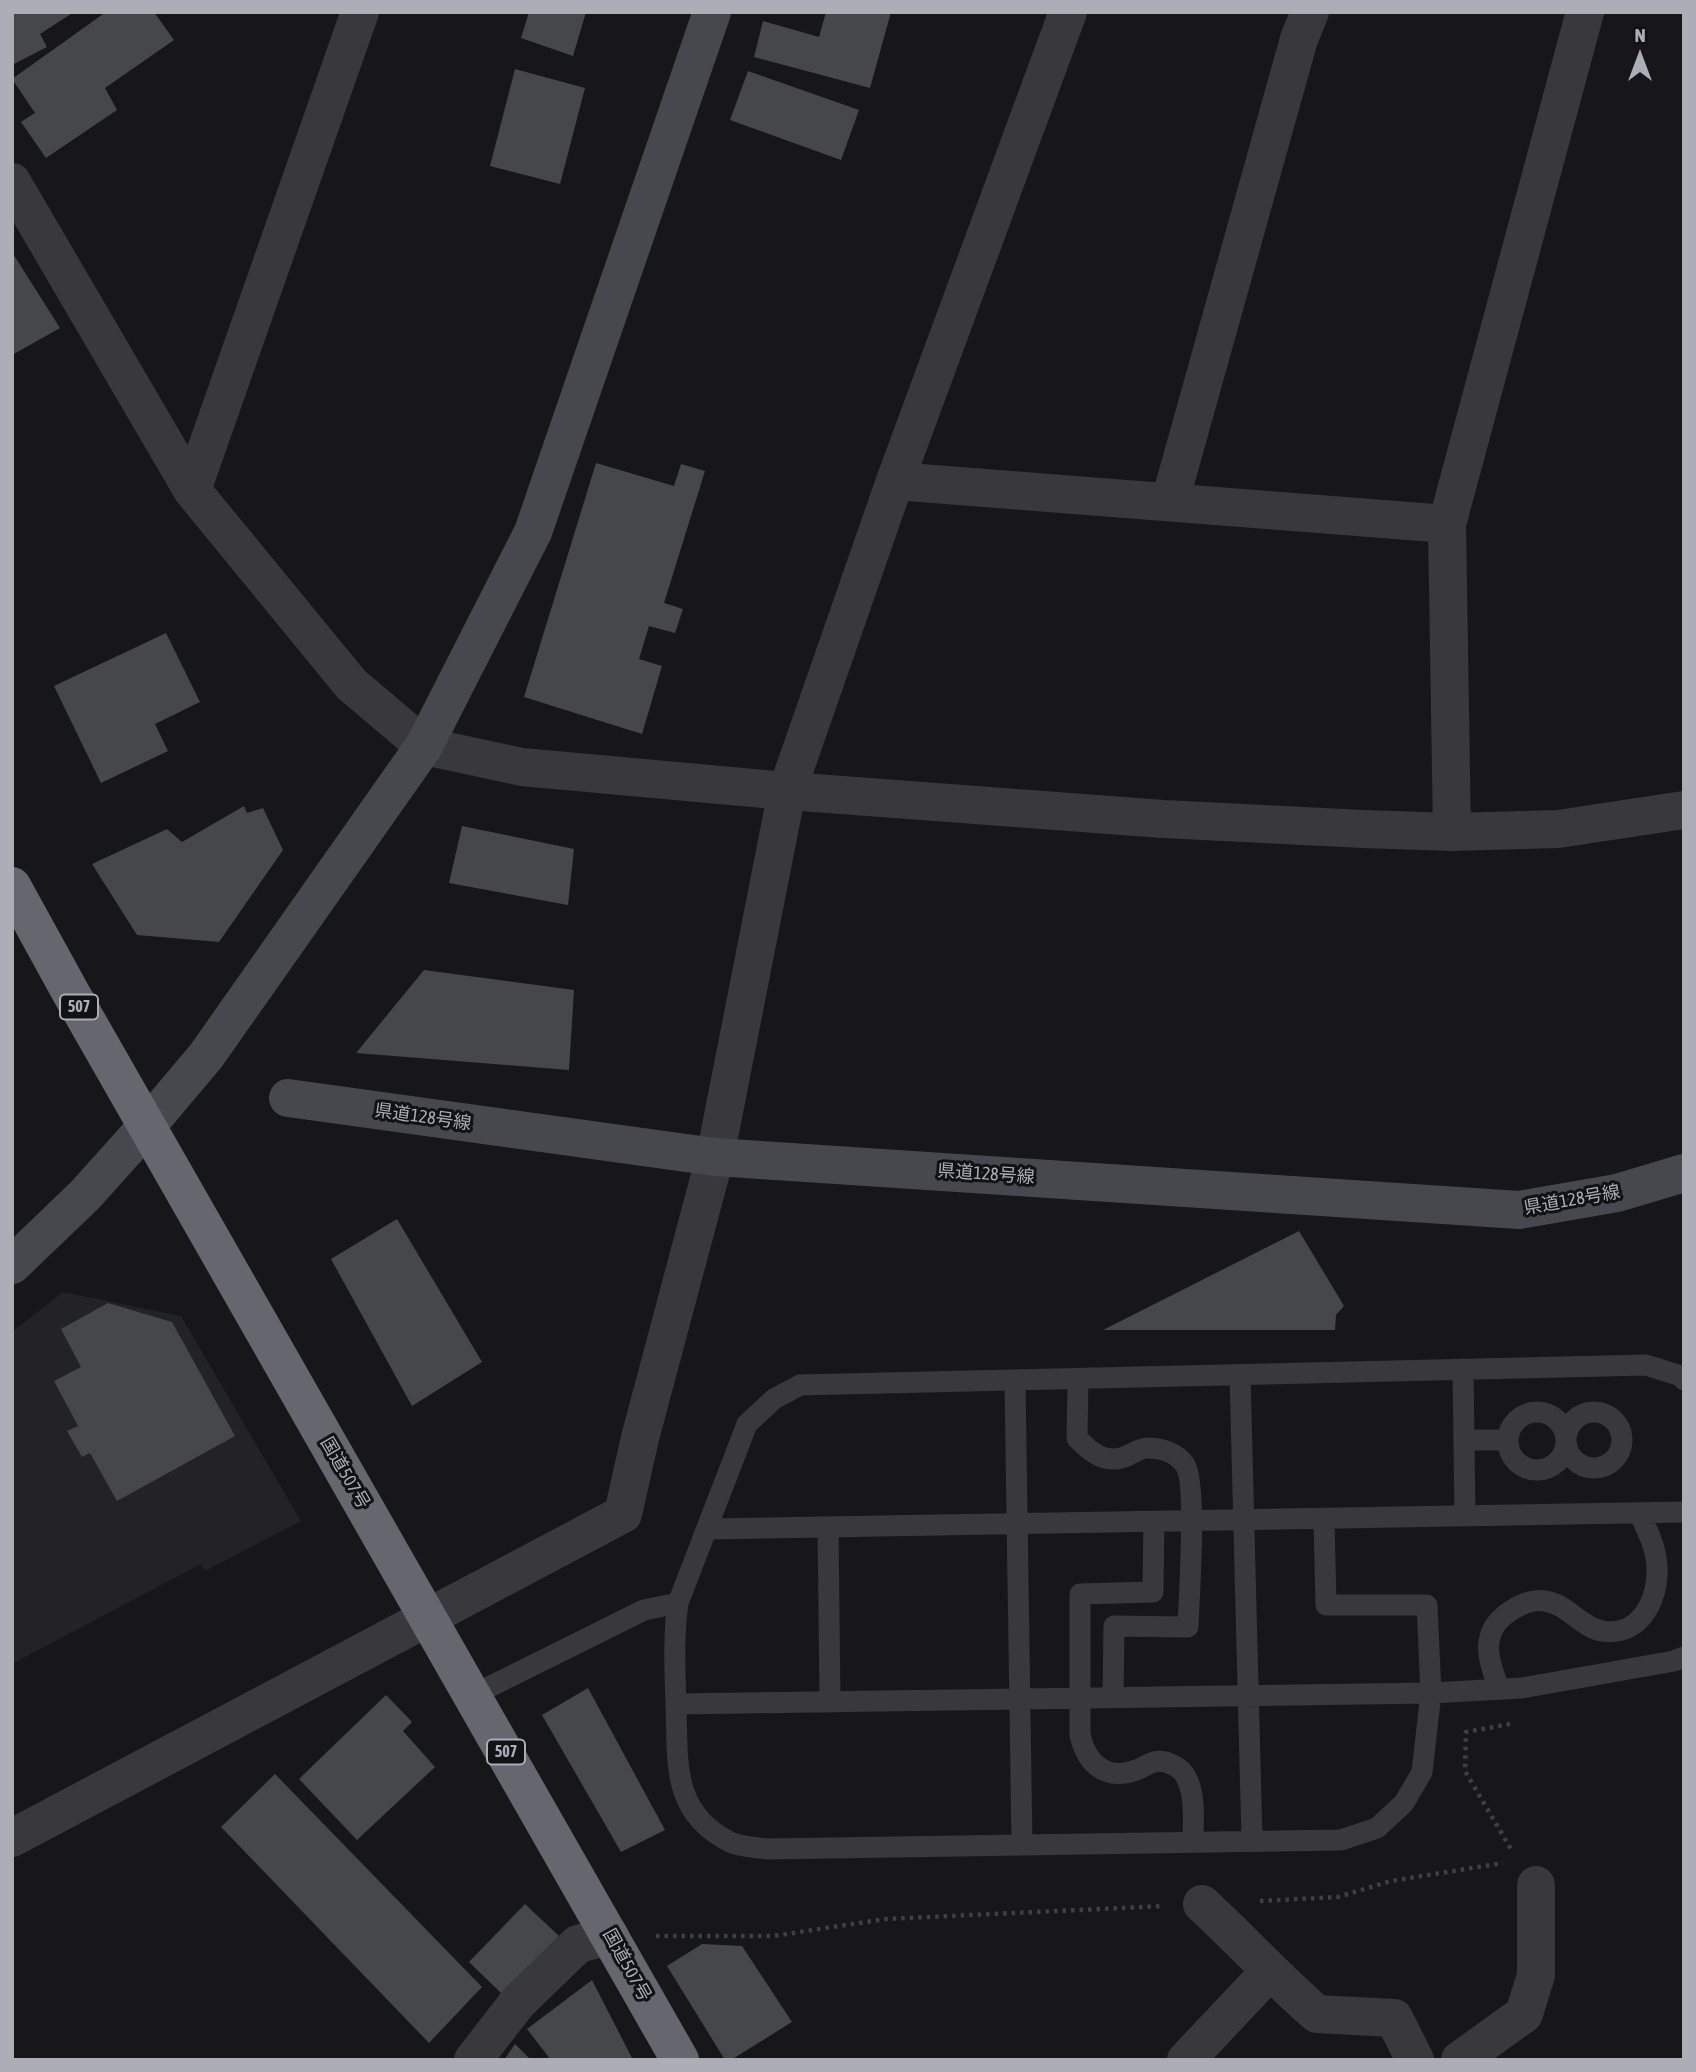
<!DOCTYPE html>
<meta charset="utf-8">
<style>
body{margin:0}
#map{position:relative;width:1696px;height:2072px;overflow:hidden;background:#171719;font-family:"Asap Condensed",sans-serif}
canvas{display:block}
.frame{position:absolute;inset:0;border:14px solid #abadb7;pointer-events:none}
.north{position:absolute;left:1605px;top:21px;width:70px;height:70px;-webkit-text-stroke:5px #121214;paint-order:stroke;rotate:0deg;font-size:19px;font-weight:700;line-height:28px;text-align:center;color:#abadb7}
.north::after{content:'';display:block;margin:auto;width:24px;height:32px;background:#abadb7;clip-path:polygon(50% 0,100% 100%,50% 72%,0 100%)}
</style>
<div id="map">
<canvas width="1696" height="2072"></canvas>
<div class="frame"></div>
<div class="north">N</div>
</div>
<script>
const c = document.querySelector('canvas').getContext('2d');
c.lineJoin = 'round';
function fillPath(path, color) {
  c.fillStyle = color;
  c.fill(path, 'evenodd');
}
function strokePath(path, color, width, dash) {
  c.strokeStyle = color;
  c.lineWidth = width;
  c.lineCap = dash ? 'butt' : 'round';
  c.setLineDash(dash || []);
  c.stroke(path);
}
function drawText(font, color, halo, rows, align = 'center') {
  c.font = font + ' "Asap Condensed","Noto Sans JP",sans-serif';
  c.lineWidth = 6;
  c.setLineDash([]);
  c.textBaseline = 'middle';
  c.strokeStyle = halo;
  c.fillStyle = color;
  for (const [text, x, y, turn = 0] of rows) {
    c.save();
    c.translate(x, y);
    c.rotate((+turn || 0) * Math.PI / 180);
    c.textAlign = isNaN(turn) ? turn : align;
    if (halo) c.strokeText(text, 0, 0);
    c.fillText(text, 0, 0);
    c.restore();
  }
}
fillPath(new Path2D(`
 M 63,1292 L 181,1316 L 301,1521 L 205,1571 L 201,1564 L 12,1664 L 12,1332 Z`), '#232326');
fillPath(new Path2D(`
 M 12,12 L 74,12 L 40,34 L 47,47 L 12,65 Z
 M 106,12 L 154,12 L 174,40 L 105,88 L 117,110 L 46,158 L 21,122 L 35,113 L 12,79 Z
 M 529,12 L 586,12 L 573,56 L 521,38 Z
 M 826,12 L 891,12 L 870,88 L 754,57 L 763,21 L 819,37 Z
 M 515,69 L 585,88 L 560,184 L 490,166 Z
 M 748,71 L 859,110 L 841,160 L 730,120 Z
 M 12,252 L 60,328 L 12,355 Z
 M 596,463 L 674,486 L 681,464 L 705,471 L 664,603 L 683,609 L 675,633 L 649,626 L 639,659 L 662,666 L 642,734 L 524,697 Z
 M 166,633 L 200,702 L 155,724 L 168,751 L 101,783 L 54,686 Z
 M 244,806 L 247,813 L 263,808 L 283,850 L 219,942 L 137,935 L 92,864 L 167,829 L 182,842 Z
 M 462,826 L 574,849 L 568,905 L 449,883 Z
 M 424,970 L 574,990 L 569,1070 L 356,1053 Z
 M 397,1219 L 482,1362 L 412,1406 L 331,1259 Z
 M 1299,1231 L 1344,1306 L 1336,1315 L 1335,1330 L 1103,1330 Z
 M 108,1303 L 172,1322 L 235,1436 L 117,1501 L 90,1453 L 82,1457 L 67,1431 L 78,1426 L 54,1381 L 81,1367 L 61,1329 Z
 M 588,1688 L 665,1830 L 621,1852 L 542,1715 Z
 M 386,1695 L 412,1722 L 403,1731 L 435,1767 L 357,1840 L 299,1779 Z
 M 275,1774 L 482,1987 L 429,2043 L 221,1827 Z
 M 525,1904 L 559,1936 L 502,1994 L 469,1962 Z
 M 702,1944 L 742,1946 L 792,2022 L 731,2060 L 725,2060 L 667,1966 Z
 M 592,1980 L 633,2060 L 551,2060 L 527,2029 Z
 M 515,2044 L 531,2060 L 504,2060 Z`), '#46474b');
strokePath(new Path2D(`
 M 1510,1724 L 1466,1732 L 1465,1771 L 1512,1851
 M 1260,1901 L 1338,1897 L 1391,1881 L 1503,1863
 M 656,1936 L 773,1936 L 886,1919 L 1164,1906`), '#3f4044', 4.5, [3.5, 5]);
strokePath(new Path2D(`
 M 1463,1369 L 1465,1516
 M 1240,1375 L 1252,1840
 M 1078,1379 L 1077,1438 C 1091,1453 1106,1465 1127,1456 C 1133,1453 1141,1448 1147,1448 C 1162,1448 1177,1453 1185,1465 C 1197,1481 1189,1600 1188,1627 L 1114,1626 L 1113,1698
 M 1015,1381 L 1022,1845
 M1566 1440a28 28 0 1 1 56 0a28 28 0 1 1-56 0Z
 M1508 1441a29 29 0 1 1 58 0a29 29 0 1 1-58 0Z
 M 1465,1440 L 1508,1440
 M 1324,1519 L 1326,1605 L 1427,1605 L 1431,1693 L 1422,1772 L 1404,1803 L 1377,1828 L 1341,1840 L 767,1849 C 755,1847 740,1847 730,1842 C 671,1813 678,1761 676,1706 C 675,1671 673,1638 678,1603 L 747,1424 L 774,1399 L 800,1385 L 1646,1365 L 1681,1376 L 1684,1380
 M 1154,1521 L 1153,1592 L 1080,1594 L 1080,1735 C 1087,1765 1107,1782 1139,1769 C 1144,1767 1149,1763 1154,1762 C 1165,1759 1181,1767 1186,1777 C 1196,1796 1193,1820 1193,1841
 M 828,1527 L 830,1702
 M 708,1529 L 1684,1512
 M 1499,1689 C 1494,1674 1485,1653 1490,1637 C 1495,1616 1525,1598 1545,1601 C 1567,1604 1581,1627 1602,1631 C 1643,1638 1662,1593 1656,1558 C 1654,1542 1646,1528 1639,1513
 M 473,1695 L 644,1610 L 678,1603
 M 676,1704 L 1431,1693 L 1522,1688 L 1674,1661 L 1684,1657`), '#39393d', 21);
strokePath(new Path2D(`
 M 12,182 L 192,490 L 351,684 L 424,746 L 522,767 L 775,790 L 1163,819 L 1363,829 L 1452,832 L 1558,829 L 1684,810
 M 895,481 L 1447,524 L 1452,832
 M 192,490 L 360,12
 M 1170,501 L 1299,39 L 1310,12
 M 1447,524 L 1585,12
 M 12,1838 L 623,1514 L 640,1438 L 715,1157 L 787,791 L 895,481 L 1068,12
 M 1202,1904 C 1241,1940 1277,1979 1317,2014 L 1394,2018 L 1415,2060
 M 473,2060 L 518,2002 L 578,1944 L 610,1936
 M 1186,2060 L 1270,1971
 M 1460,2060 L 1524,2014 L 1536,1975 L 1536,1885`), '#39393d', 38);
strokePath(new Path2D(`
 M 288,1098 L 715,1157 L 1519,1210 L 1617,1193 L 1684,1173
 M 12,1265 L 85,1195 L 147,1126 L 206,1056 L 424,746 L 533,532 L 712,12`), '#47484d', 38);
strokePath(new Path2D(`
 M 12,886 L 72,995 L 680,2060`), '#65666e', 38);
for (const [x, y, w] of [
 [79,1007,38],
 [506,1752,38]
]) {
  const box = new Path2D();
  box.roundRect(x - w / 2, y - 12.5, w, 25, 5);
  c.fillStyle = '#121214';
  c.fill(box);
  strokePath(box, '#abadb7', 2);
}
drawText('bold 16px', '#abadb7', null, [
 ["507",79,1007],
 ["507",506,1752]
]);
drawText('18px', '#abadb7', '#121214', [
 ["県道128号線",423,1117,8],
 ["県道128号線",986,1174,4],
 ["県道128号線",1572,1200,-10],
 ["国道507号",345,1473,60],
 ["国道507号",627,1965,61]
]);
</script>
